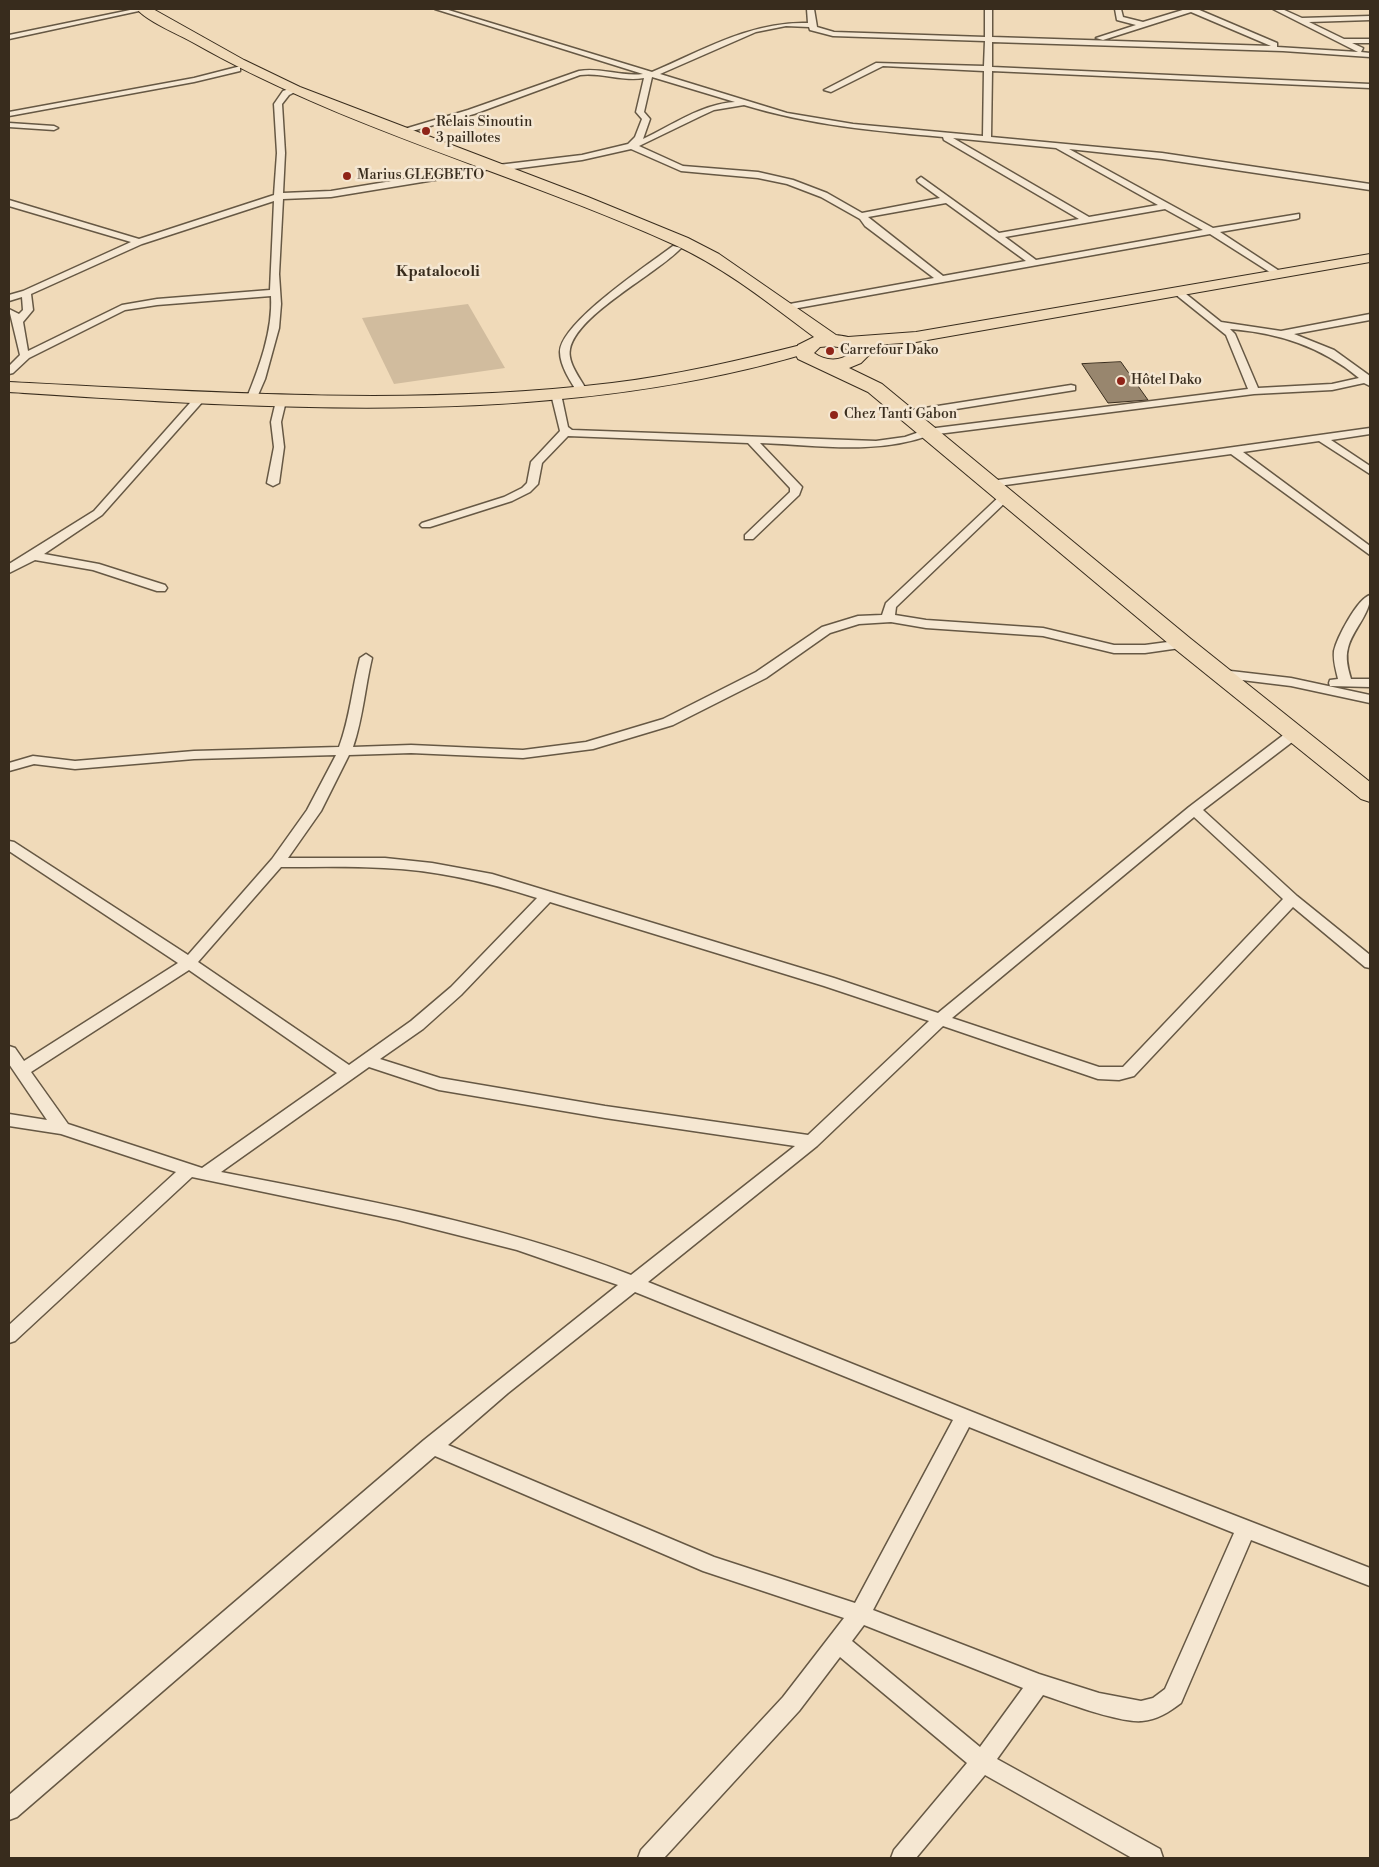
<!DOCTYPE html>
<meta charset="utf-8">
<style>
body{margin:0}
#map{position:relative;width:1379px;height:1867px;overflow:hidden;background:#f0dab9;font-family:"Libre Bodoni",serif}
canvas{display:block}
.frame{position:absolute;inset:0;border:10px solid #382c1d;pointer-events:none}
</style>
<div id="map">
<canvas width="1379" height="1867"></canvas>
<div class="frame"></div>
</div>
<script>
const c = document.querySelector('canvas').getContext('2d');
c.lineJoin = 'round';
function fillPath(path, color) {
  c.fillStyle = color;
  c.fill(path, 'evenodd');
}
function strokePath(path, color, width, dash) {
  c.strokeStyle = color;
  c.lineWidth = width;
  c.lineCap = dash ? 'butt' : 'round';
  c.setLineDash(dash || []);
  c.stroke(path);
}
function drawText(font, color, halo, rows, align = 'center') {
  c.font = font + ' "Libre Bodoni",serif';
  c.lineWidth = 5;
  c.setLineDash([]);
  c.textBaseline = 'middle';
  c.strokeStyle = halo;
  c.fillStyle = color;
  for (const [text, x, y, turn = 0] of rows) {
    c.save();
    c.translate(x, y);
    c.rotate((+turn || 0) * Math.PI / 180);
    c.textAlign = isNaN(turn) ? turn : align;
    if (halo) c.strokeText(text, 0, 0);
    c.fillText(text, 0, 0);
    c.restore();
  }
}
fillPath(new Path2D(`
 M 468,304 L 505,368 L 394,384 L 362,318 Z`), '#d1bc9e');
const building = new Path2D(`
 M 1121,362 L 1148,400 L 1108,403 L 1082,364 Z`);
fillPath(building, '#98866e');
strokePath(building, '#382c1d', 1);
const street = new Path2D(`
 M 135,9 L 148,9 L 9,39 L 9,35 Z
 M 435,9 L 445,9 L 652,72 C 703,50 752,21 808,23 L 807,9 L 814,9 L 817,27 L 834,32 L 985,37 L 985,9 L 992,9 L 992,37 L 1271,46 L 1191,12 L 1103,40 L 1096,38 L 1136,25 L 1117,20 L 1115,9 L 1121,9 L 1123,17 L 1143,22 L 1186,9 L 1197,9 L 1277,43 L 1277,47 L 1358,52 L 1273,9 L 1282,9 L 1302,18 L 1370,16 L 1370,20 L 1309,22 L 1344,39 L 1370,39 L 1370,43 L 1352,43 L 1363,48 L 1361,52 L 1370,53 L 1370,57 L 1283,51 L 992,42 L 992,67 L 1370,84 L 1370,88 L 992,71 L 991,137 L 1162,153 L 1370,184 L 1370,190 L 1162,159 L 1069,149 L 1213,228 L 1299,214 L 1299,218 L 1296,219 L 1220,232 L 1284,274 L 1276,276 L 1210,234 L 787,310 L 784,309 L 784,305 L 934,278 L 865,226 L 860,219 L 821,197 L 787,184 L 758,178 L 681,171 L 631,149 L 582,160 L 498,171 L 494,168 L 498,165 L 582,155 L 628,144 L 635,137 L 642,119 L 636,112 L 644,78 C 622,82 602,72 580,75 L 474,114 L 401,134 L 401,130 L 468,110 L 579,71 C 601,67 621,77 643,74 ZM 786,26 L 809,27 L 810,30 L 833,36 L 985,41 L 984,66 L 876,63 L 824,90 L 831,92 L 883,66 L 984,71 L 983,136 L 853,124 L 787,113 L 660,74 L 756,32 ZM 652,77 L 735,102 C 701,104 673,125 643,139 L 650,119 L 644,112 ZM 744,105 C 809,125 875,131 943,137 L 944,140 L 1079,219 L 999,233 L 921,177 L 917,180 L 918,182 L 940,198 L 862,213 L 827,193 L 793,180 L 758,172 L 683,166 L 639,146 L 701,116 L 714,110 ZM 953,138 L 1056,148 L 1158,205 L 1089,217 ZM 946,203 L 1026,261 L 943,276 L 868,217 ZM 1165,209 L 1203,230 L 1036,260 L 1005,237 Z
 M 237,67 L 240,67 L 240,71 L 194,82 L 9,116 L 9,112 L 194,78 Z
 M 292,88 L 299,90 L 289,95 L 282,104 L 285,153 L 283,193 L 331,191 L 483,166 L 487,169 L 483,172 L 331,197 L 283,199 L 279,274 L 281,304 L 279,328 L 265,379 L 255,402 L 251,403 L 246,400 C 259,368 273,331 271,296 L 157,305 L 125,310 L 29,358 L 13,373 L 9,374 L 9,366 L 20,355 L 9,309 L 19,314 L 23,310 L 22,297 L 9,301 L 9,295 L 23,291 L 131,242 L 9,206 L 9,200 L 139,239 L 274,195 L 277,153 L 274,104 L 283,91 ZM 274,201 L 270,290 L 157,299 L 122,305 L 28,351 L 23,322 L 33,310 L 31,294 L 142,244 Z
 M 9,123 L 54,126 L 58,128 L 54,130 L 9,127 Z
 M 673,246 L 681,248 C 657,274 577,314 570,349 C 567,363 581,379 587,391 L 586,393 L 578,393 C 571,382 560,366 560,352 C 560,323 649,264 673,246 Z
 M 1175,290 L 1181,290 L 1221,322 L 1281,331 L 1370,314 L 1370,320 L 1294,334 L 1334,350 L 1370,376 L 1370,386 L 1364,383 L 1332,390 L 1254,394 L 930,435 C 877,455 816,445 760,443 L 802,487 L 799,495 L 753,539 L 745,539 L 745,535 L 790,492 L 790,488 L 748,443 L 568,436 L 542,463 L 538,484 L 530,492 L 512,501 L 430,527 L 422,527 L 420,525 L 422,523 L 504,497 L 522,488 L 527,483 L 531,462 L 560,431 L 551,394 L 556,391 L 561,394 L 568,427 L 572,430 L 876,441 L 905,437 L 928,429 L 1248,389 L 1226,335 L 1175,294 ZM 1230,329 C 1278,333 1321,346 1359,378 L 1332,384 L 1258,388 L 1235,334 Z
 M 1071,385 L 1075,386 L 1075,390 L 906,417 L 901,414 L 906,411 Z
 M 201,394 L 206,397 L 205,399 L 102,515 L 44,554 L 99,564 L 165,585 L 167,588 L 165,591 L 157,591 L 93,570 L 35,560 L 9,573 L 9,564 L 94,511 L 197,395 Z
 M 281,398 L 286,401 L 281,422 L 284,447 L 279,483 L 273,486 L 267,483 L 274,447 L 271,422 L 276,401 Z
 M 1370,428 L 1370,434 L 1331,440 L 1370,466 L 1370,474 L 1319,441 L 1243,452 L 1370,546 L 1370,555 L 1231,454 L 991,487 L 985,484 L 991,481 Z
 M 1006,493 L 1010,494 L 1010,498 L 896,607 L 895,615 L 926,620 L 1043,628 L 1114,645 L 1145,645 L 1183,640 L 1187,641 L 1189,644 L 1187,647 L 1145,653 L 1114,653 L 1043,636 L 926,628 L 891,622 L 859,624 L 830,633 L 766,678 L 673,725 L 593,749 L 523,758 L 411,753 L 349,755 L 321,811 L 288,858 L 385,858 L 432,863 L 492,874 L 834,978 L 938,1013 L 1189,807 L 1290,730 L 1300,730 L 1302,733 L 1300,736 L 1203,810 L 1297,896 L 1370,955 L 1370,968 L 1365,967 L 1293,907 L 1134,1076 L 1119,1080 L 1098,1079 L 943,1026 L 817,1146 L 648,1282 L 1105,1465 L 1370,1568 L 1370,1586 L 1251,1540 L 1181,1703 C 1169,1712 1157,1720 1142,1721 C 1119,1723 1067,1703 1043,1695 L 997,1759 L 1160,1849 L 1163,1858 L 1132,1858 L 985,1775 L 916,1858 L 891,1858 L 894,1850 L 967,1763 L 840,1657 L 799,1711 L 664,1858 L 638,1858 L 641,1850 L 783,1697 L 844,1618 L 703,1571 L 435,1456 L 17,1817 L 9,1820 L 9,1795 L 424,1440 L 618,1285 L 517,1250 L 398,1220 L 192,1177 L 15,1341 L 9,1343 L 9,1325 L 176,1172 L 61,1134 L 9,1126 L 9,1114 L 47,1120 L 9,1064 L 9,1046 L 15,1048 L 24,1061 L 178,963 L 9,851 L 9,841 L 14,842 L 188,955 L 272,859 L 307,810 L 336,755 L 194,759 L 75,769 L 34,764 L 9,771 L 9,763 L 33,756 L 75,761 L 194,751 L 339,747 C 350,718 352,688 360,658 L 366,654 L 372,658 C 365,687 363,718 353,747 L 411,745 L 523,750 L 586,742 L 663,719 L 756,672 L 822,627 L 858,616 L 882,615 L 886,603 L 1002,494 ZM 1194,817 L 1283,899 L 1123,1067 L 1099,1067 L 952,1018 ZM 281,867 C 315,867 350,866 384,868 C 436,870 487,882 537,898 L 451,987 L 411,1021 L 349,1065 L 198,962 ZM 550,902 L 824,986 L 929,1021 L 808,1135 L 605,1106 L 440,1078 L 380,1059 L 423,1029 L 461,995 ZM 189,970 L 337,1073 L 202,1168 L 68,1124 L 31,1072 ZM 369,1067 L 439,1090 L 605,1118 L 795,1146 L 631,1275 C 499,1223 359,1199 221,1172 ZM 635,1292 L 953,1420 L 855,1603 L 714,1557 L 448,1445 L 508,1393 ZM 969,1427 L 1234,1533 L 1165,1689 L 1153,1698 L 1141,1701 L 1099,1693 L 1039,1674 L 873,1610 ZM 864,1625 L 1023,1688 L 980,1747 L 852,1641 Z
 M 1370,595 C 1371,614 1352,630 1348,648 C 1345,658 1348,669 1351,679 L 1370,679 L 1370,687 L 1330,686 L 1329,683 L 1330,680 L 1338,679 C 1336,670 1333,661 1334,651 C 1337,638 1357,599 1370,595 Z
 M 1222,670 L 1291,678 L 1370,695 L 1370,703 L 1291,686 L 1217,677 L 1216,674 L 1217,671 Z`);
const primary = new Path2D(`
 M 1370,254 L 1370,262 L 916,342 L 848,347 L 840,342 L 848,337 L 916,332 Z
 M 805,344 L 813,349 L 811,352 C 555,429 272,409 9,392 L 9,382 C 210,392 412,407 612,383 C 678,375 741,360 805,344 Z`);
const highway = new Path2D(`
 M 137,9 L 153,9 L 244,60 L 300,87 L 588,197 L 688,238 L 719,254 L 836,335 C 849,337 869,339 869,355 L 861,363 L 849,368 L 882,384 L 1191,639 L 1370,782 L 1370,802 L 1361,799 L 1175,649 L 868,392 L 798,359 L 796,355 L 798,345 L 814,337 C 770,304 725,268 675,245 C 516,173 344,129 192,42 C 178,34 146,21 137,9 ZM 831,346 L 845,348 L 851,353 C 840,362 825,361 814,353 L 820,347 Z`);
strokePath(street, '#665844', 3);
strokePath(primary, '#382c1d', 2);
strokePath(highway, '#382c1d', 2);
fillPath(street, '#f5e7d2');
fillPath(primary, '#f0dab9');
fillPath(highway, '#f0dab9');
for (const [x, y, r, color] of [
 [426,131,5,"#8f2418"],
 [347,176,5,"#8f2418"],
 [830,351,5,"#8f2418"],
 [1121,381,5,"#8f2418"],
 [834,415,5,"#8f2418"]
]) {
  const dot = new Path2D();
  dot.arc(x, y, r, 0, 2 * Math.PI);
  c.fillStyle = color;
  c.fill(dot);
  strokePath(dot, '#f5e7d2', 2);
}
drawText('14px', '#382c1d', '#f5e7d2', [
 ["Relais Sinoutin",436,123],
 ["3 paillotes",436,139],
 ["Marius GLEGBETO",357,176],
 ["Carrefour Dako",840,351],
 ["Hôtel Dako",1131,381],
 ["Chez Tanti Gabon",844,415]
], 'left');
drawText('bold 15px', '#382c1d', '#f5e7d2', [
 ["Kpatalocoli",438,272]
]);
</script>
